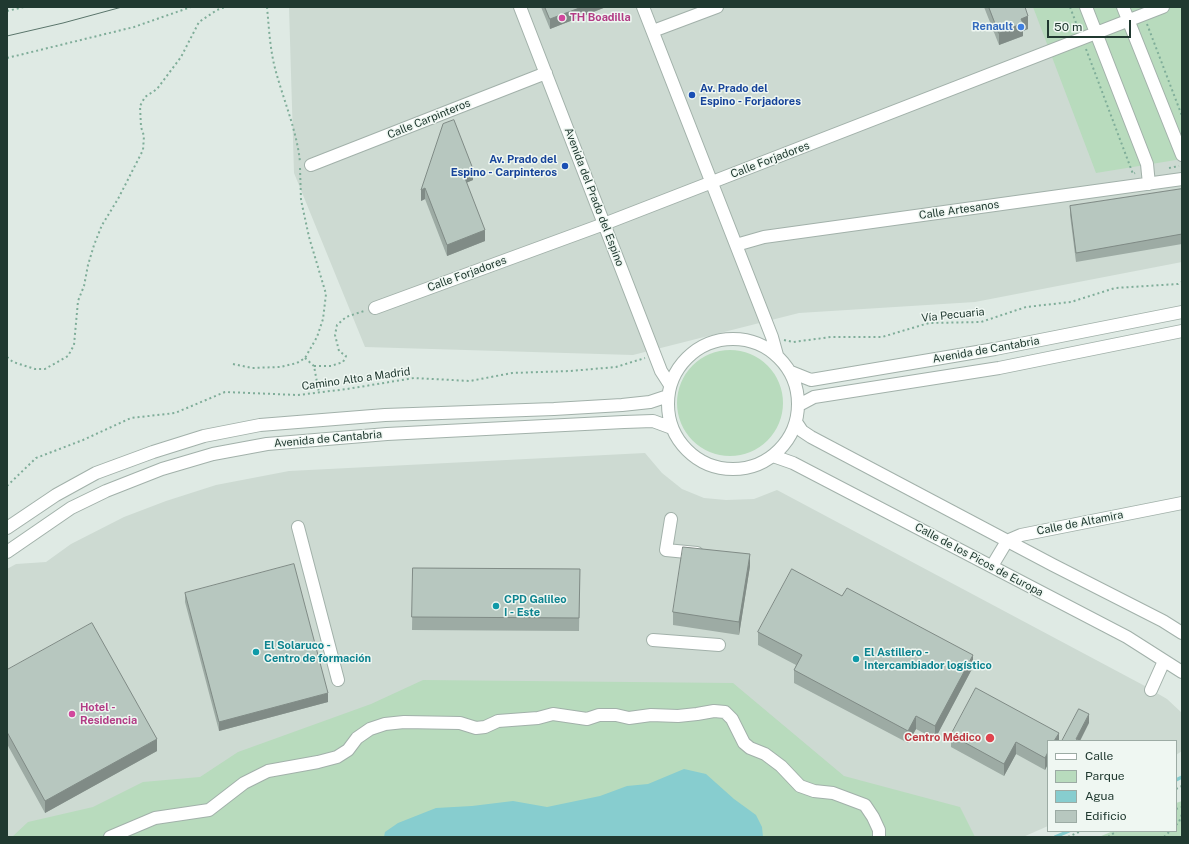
<!DOCTYPE html>
<meta charset="utf-8">
<style>
body{margin:0}
#map{position:relative;width:1189px;height:844px;overflow:hidden;background:#dfeae4;font-family:"Public Sans",sans-serif}
canvas{display:block}
.frame{position:absolute;inset:0;border:8px solid #203930;pointer-events:none}
.legend{position:absolute;left:1047px;top:740px;width:130px;height:92px;box-sizing:border-box;background:#eff7f2;border:1px solid #9caba4;margin:0;padding:5px 7px;list-style:none;font-size:12px;color:#203930}
.legend li{display:flex;align-items:center;gap:8px;height:20px}
.legend b{width:20px;border:1px solid #9caba4}
.scale{position:absolute;left:1047px;top:20px;width:84px;height:18px;box-sizing:border-box;border:2px solid #203930;border-top:0;padding-left:5px;font-size:12px;line-height:14px;white-space:nowrap;color:#203930;-webkit-text-stroke:3px #eff7f2;paint-order:stroke}
</style>
<div id="map">
<canvas width="1189" height="844"></canvas>
<div class="frame"></div>
<ul class="legend">
<li><b style="height:5px;background:#fff"></b>Calle</li>
<li><b style="height:11px;background:#b8dbbd"></b>Parque</li>
<li><b style="height:11px;background:#87cdcf"></b>Agua</li>
<li><b style="height:11px;background:#b7c7bf"></b>Edificio</li>
</ul>
<div class="scale">50 m</div>
</div>
<script>
const c = document.querySelector('canvas').getContext('2d');
c.lineJoin = 'round';
function fillPath(path, color) {
  c.fillStyle = color;
  c.fill(path, 'evenodd');
}
function strokePath(path, color, width, dash) {
  c.strokeStyle = color;
  c.lineWidth = width;
  c.lineCap = dash ? 'butt' : 'round';
  c.setLineDash(dash || []);
  c.stroke(path);
}
function drawText(font, color, halo, rows, align = 'center') {
  c.font = font + ' "Public Sans",sans-serif';
  c.lineWidth = 3;
  c.setLineDash([]);
  c.textBaseline = 'middle';
  c.strokeStyle = halo;
  c.fillStyle = color;
  for (const [text, x, y, turn = 0] of rows) {
    c.save();
    c.translate(x, y);
    c.rotate((+turn || 0) * Math.PI / 180);
    c.textAlign = isNaN(turn) ? turn : align;
    if (halo) c.strokeText(text, 0, 0);
    c.fillText(text, 0, 0);
    c.restore();
  }
}
fillPath(new Path2D(`
 M 289,7 L 1182,7 L 1182,262 L 975,302 L 799,313 L 633,355 L 365,347 L 294,173 Z
 M 645,453 L 662,473 L 682,489 L 704,498 L 726,500 L 754,499 L 777,490 L 1143,685 L 1167,699 L 1182,713 L 1182,751 L 1176,755 L 1176,741 L 1048,741 L 1048,826 L 1023,837 L 7,837 L 7,569 L 16,564 L 46,562 L 71,544 L 124,517 L 166,501 L 216,485 L 289,471 Z`), '#cddad2');
fillPath(new Path2D(`
 M 1033,7 L 1182,7 L 1182,159 L 1096,173 Z
 M677 403a53 53 0 1 1 106 0a53 53 0 1 1-106 0Z
 M 423,680 L 733,683 L 844,776 L 960,807 L 975,837 L 12,837 L 28,822 L 93,807 L 143,782 L 200,777 L 238,752 L 371,704 Z
 M 1182,801 L 1182,837 L 1099,837 L 1113,831 L 1176,831 L 1176,803 Z`), '#b8dbbd');
fillPath(new Path2D(`
 M 684,769 L 706,774 L 734,799 L 756,815 L 762,827 L 763,837 L 384,837 L 385,832 L 398,823 L 436,808 L 472,806 L 513,801 L 547,807 L 600,796 L 627,786 L 648,784 Z`), '#87cdcf');
strokePath(new Path2D(`
 M 1176,780 L 1182,777
 M 1055,837 L 1069,831`), '#87cdcf', 3.5);
const minor = new Path2D(`
 M 520,7 L 661,371 L 670,385
 M 643,7 L 772,337 L 777,355
 M 1086,7 L 1147,164 L 1149,184
 M 1123,7 L 1182,155
 M 653,31 L 717,7
 M 311,165 L 546,73
 M 736,245 L 764,237 L 1182,179
 M 375,308 L 604,224 L 1163,7
 M668 404a65 65 0 1 1 130 0a65 65 0 1 1-130 0Z
 M 791,372 L 811,380 L 995,349 L 1182,312
 M 799,405 L 814,397 L 999,368 L 1182,331
 M 796,422 L 802,431 L 811,437 L 1053,565 L 1163,621 L 1182,633
 M 773,456 L 793,463 L 1127,637 L 1182,672
 M 671,519 L 666,550 L 697,553
 M 298,527 L 338,680
 M 7,528 L 56,495 L 96,473 L 153,452 L 204,436 L 260,425 L 385,415 L 554,409 L 622,405 L 650,402 L 668,396
 M 7,552 L 71,508 L 106,491 L 162,469 L 213,454 L 267,444 L 387,434 L 624,422 L 653,421 L 672,428
 M 992,566 L 1007,541 L 1021,535 L 1182,503
 M 653,640 L 719,645
 M 1151,690 L 1164,661
 M 110,837 L 155,818 L 209,810 L 244,783 L 268,771 L 318,762 L 337,757 L 348,750 L 357,738 L 370,729 L 385,724 L 404,722 L 460,723 L 476,728 L 485,727 L 498,721 L 538,718 L 553,714 L 587,719 L 599,715 L 616,715 L 629,718 L 651,715 L 678,716 L 697,714 L 714,711 L 725,712 L 732,719 L 744,743 L 750,748 L 765,754 L 781,766 L 800,786 L 814,791 L 833,793 L 865,805 L 873,817 L 879,830 L 879,837`);
strokePath(minor, '#a2b1aa', 14);
strokePath(new Path2D(`
 M 267,7 C 269,28 270,51 276,72 C 284,101 297,132 300,162
 M 1070,7 L 1078,28
 M 7,11 L 24,7
 M 1147,24 L 1182,116
 M 1086,49 L 1133,174 L 1135,173
 M 7,58 L 134,27 L 191,7
 M 1169,168 L 1179,166
 M 784,340 L 793,342 L 831,337 L 882,337 L 929,323 L 981,322 L 1026,307 L 1071,302 L 1115,288 L 1178,284 L 1182,282
 M 7,357 L 13,362 L 35,369 L 45,369 L 68,356 L 74,345 L 78,301 L 84,286 L 88,265 L 94,245 L 102,225 L 118,199 L 143,150 L 144,136 L 141,127 L 140,106 L 145,97 L 157,89 L 181,57 L 199,22 L 217,10 L 225,7
 M 305,358 L 314,366 L 319,393
 M 233,364 L 252,368 L 280,367 L 297,363 L 305,358 L 317,337 L 323,319 L 326,294 L 309,237 L 301,200 L 300,168
 M 314,366 L 331,366 L 343,362 L 346,356 L 339,351 L 335,335 L 337,325 L 346,317 L 364,311
 M 7,486 L 36,458 L 83,440 L 131,418 L 175,413 L 225,392 L 298,395 L 347,389 L 414,378 L 470,381 L 512,373 L 570,371 L 616,367 L 645,358
 M 1176,789 L 1182,786
 M 1176,809 L 1182,807
 M 1176,825 L 1179,822 L 1182,814
 M 1068,837 L 1081,831
 M 1108,837 L 1117,831
 M 1164,837 L 1170,831`), '#7fad99', 2, [2, 3]);
strokePath(minor, '#fff', 12);
strokePath(new Path2D(`
 M 7,36 L 63,23 L 122,7`), '#5a756b', 1);
fillPath(new Path2D(`
 M 541,7 L 606,7 L 550,29 Z
 M 984,7 L 1025,7 L 1028,29 L 1023,31 L 1023,36 L 999,45 Z
 M 443,124 L 473,180 L 466,183 L 485,241 L 447,256 L 425,199 L 421,201 Z
 M 1182,189 L 1182,244 L 1076,262 L 1070,215 L 1070,206 Z
 M 750,566 L 739,635 L 673,625 L 673,612 Z
 M 413,568 L 580,569 L 579,631 L 412,630 Z
 M 185,593 L 328,702 L 219,731 L 185,602 Z
 M 758,632 L 973,667 L 935,739 L 916,729 L 908,743 L 794,683 L 794,670 L 796,665 L 758,645 Z
 M 7,670 L 157,751 L 45,813 L 7,744 Z
 M 951,735 L 1059,741 L 1045,770 L 1016,754 L 1004,776 L 951,747 Z`), '#9daba4');
fillPath(new Path2D(`
 M 582,7 L 606,7 L 550,29 L 550,19 Z
 M 1028,16 L 1028,29 L 1023,31 L 1023,36 L 999,45 L 999,33 L 1021,19 Z
 M 473,169 L 473,180 L 463,184 L 463,173 Z
 M 425,188 L 425,199 L 421,201 L 421,190 Z
 M 485,230 L 485,241 L 447,256 L 447,245 Z
 M 750,554 L 750,566 L 739,635 L 739,622 Z
 M 973,655 L 973,667 L 935,739 L 935,726 Z
 M 328,693 L 328,702 L 219,731 L 219,722 Z
 M 1089,714 L 1089,723 L 1080,741 L 1076,739 Z
 M 916,716 L 916,729 L 908,743 L 908,731 Z
 M 1059,733 L 1059,741 L 1054,741 Z
 M 157,739 L 157,751 L 45,813 L 45,801 Z
 M 1016,742 L 1016,754 L 1004,776 L 1004,764 Z
 M 1048,752 L 1048,764 L 1045,770 L 1045,758 Z`), '#808b86');
const building = new Path2D(`
 M 545,7 L 582,7 L 550,19 Z
 M 989,7 L 1025,7 L 1028,16 L 1021,19 L 1023,23 L 999,33 Z
 M 454,120 L 473,169 L 463,173 L 485,230 L 447,245 L 425,188 L 421,190 L 443,124 Z
 M 1182,189 L 1182,234 L 1076,253 L 1070,206 Z
 M 683,547 L 750,554 L 739,622 L 673,612 Z
 M 294,564 L 328,693 L 219,722 L 185,593 Z
 M 413,568 L 580,569 L 579,618 L 412,617 Z
 M 792,569 L 842,596 L 847,588 L 973,655 L 935,726 L 916,716 L 908,731 L 794,670 L 802,655 L 758,632 Z
 M 92,623 L 157,739 L 45,801 L 7,732 L 7,670 Z
 M 976,688 L 1059,733 L 1054,741 L 1048,741 L 1048,752 L 1045,758 L 1016,742 L 1004,764 L 951,735 Z
 M 1079,709 L 1089,714 L 1076,739 L 1079,741 L 1062,741 Z`);
fillPath(building, '#b7c7bf');
strokePath(building, '#808b86', 1);
for (const [x, y, r, color] of [
 [562,18,4,"#d1479c"],
 [1021,27,4,"#3f7fe0"],
 [692,95,4,"#1a4fb4"],
 [565,166,4,"#1a4fb4"],
 [496,606,4,"#0f9aa8"],
 [256,652,4,"#0f9aa8"],
 [856,659,4,"#0f9aa8"],
 [72,714,4,"#d1479c"],
 [990,738,5,"#e0444e"]
]) {
  const dot = new Path2D();
  dot.arc(x, y, r, 0, 2 * Math.PI);
  c.fillStyle = color;
  c.fill(dot);
  strokePath(dot, '#eff7f2', 1.5);
}
drawText('bold 11px', '#b23c85', '#eff7f2', [
 ["TH Boadilla",570,18],
 ["Hotel -",80,708],
 ["Residencia",80,721]
], 'left');
drawText('bold 11px', '#366cbe', '#eff7f2', [
 ["Renault",1013,27]
], 'right');
drawText('bold 11px', '#164399', '#eff7f2', [
 ["Av. Prado del",700,89],
 ["Espino - Forjadores",700,102],
 ["Av. Prado del",557,160,"right"],
 ["Espino - Carpinteros",557,173,"right"]
], 'left');
drawText('11px', '#203930', '#eff7f2', [
 ["Calle Carpinteros",429,119,-22],
 ["Calle Forjadores",770,160,-21],
 ["Avenida del Prado del Espino",594,197,69],
 ["Calle Artesanos",959,210,-8],
 ["Calle Forjadores",467,274,-20],
 ["Vía Pecuaria",953,315,-6],
 ["Avenida de Cantabria",986,350,-10],
 ["Camino Alto a Madrid",356,379,-8],
 ["Avenida de Cantabria",328,439,-5],
 ["Calle de Altamira",1080,523,-11],
 ["Calle de los Picos de Europa",979,560,28]
]);
drawText('bold 11px', '#0d838f', '#eff7f2', [
 ["CPD Galileo",504,600],
 ["I - Este",504,613],
 ["El Solaruco -",264,646],
 ["Centro de formación",264,659],
 ["El Astillero -",864,653],
 ["Intercambiador logístico",864,666]
], 'left');
drawText('bold 11px', '#be3a42', '#eff7f2', [
 ["Centro Médico",981,738]
], 'right');
</script>
